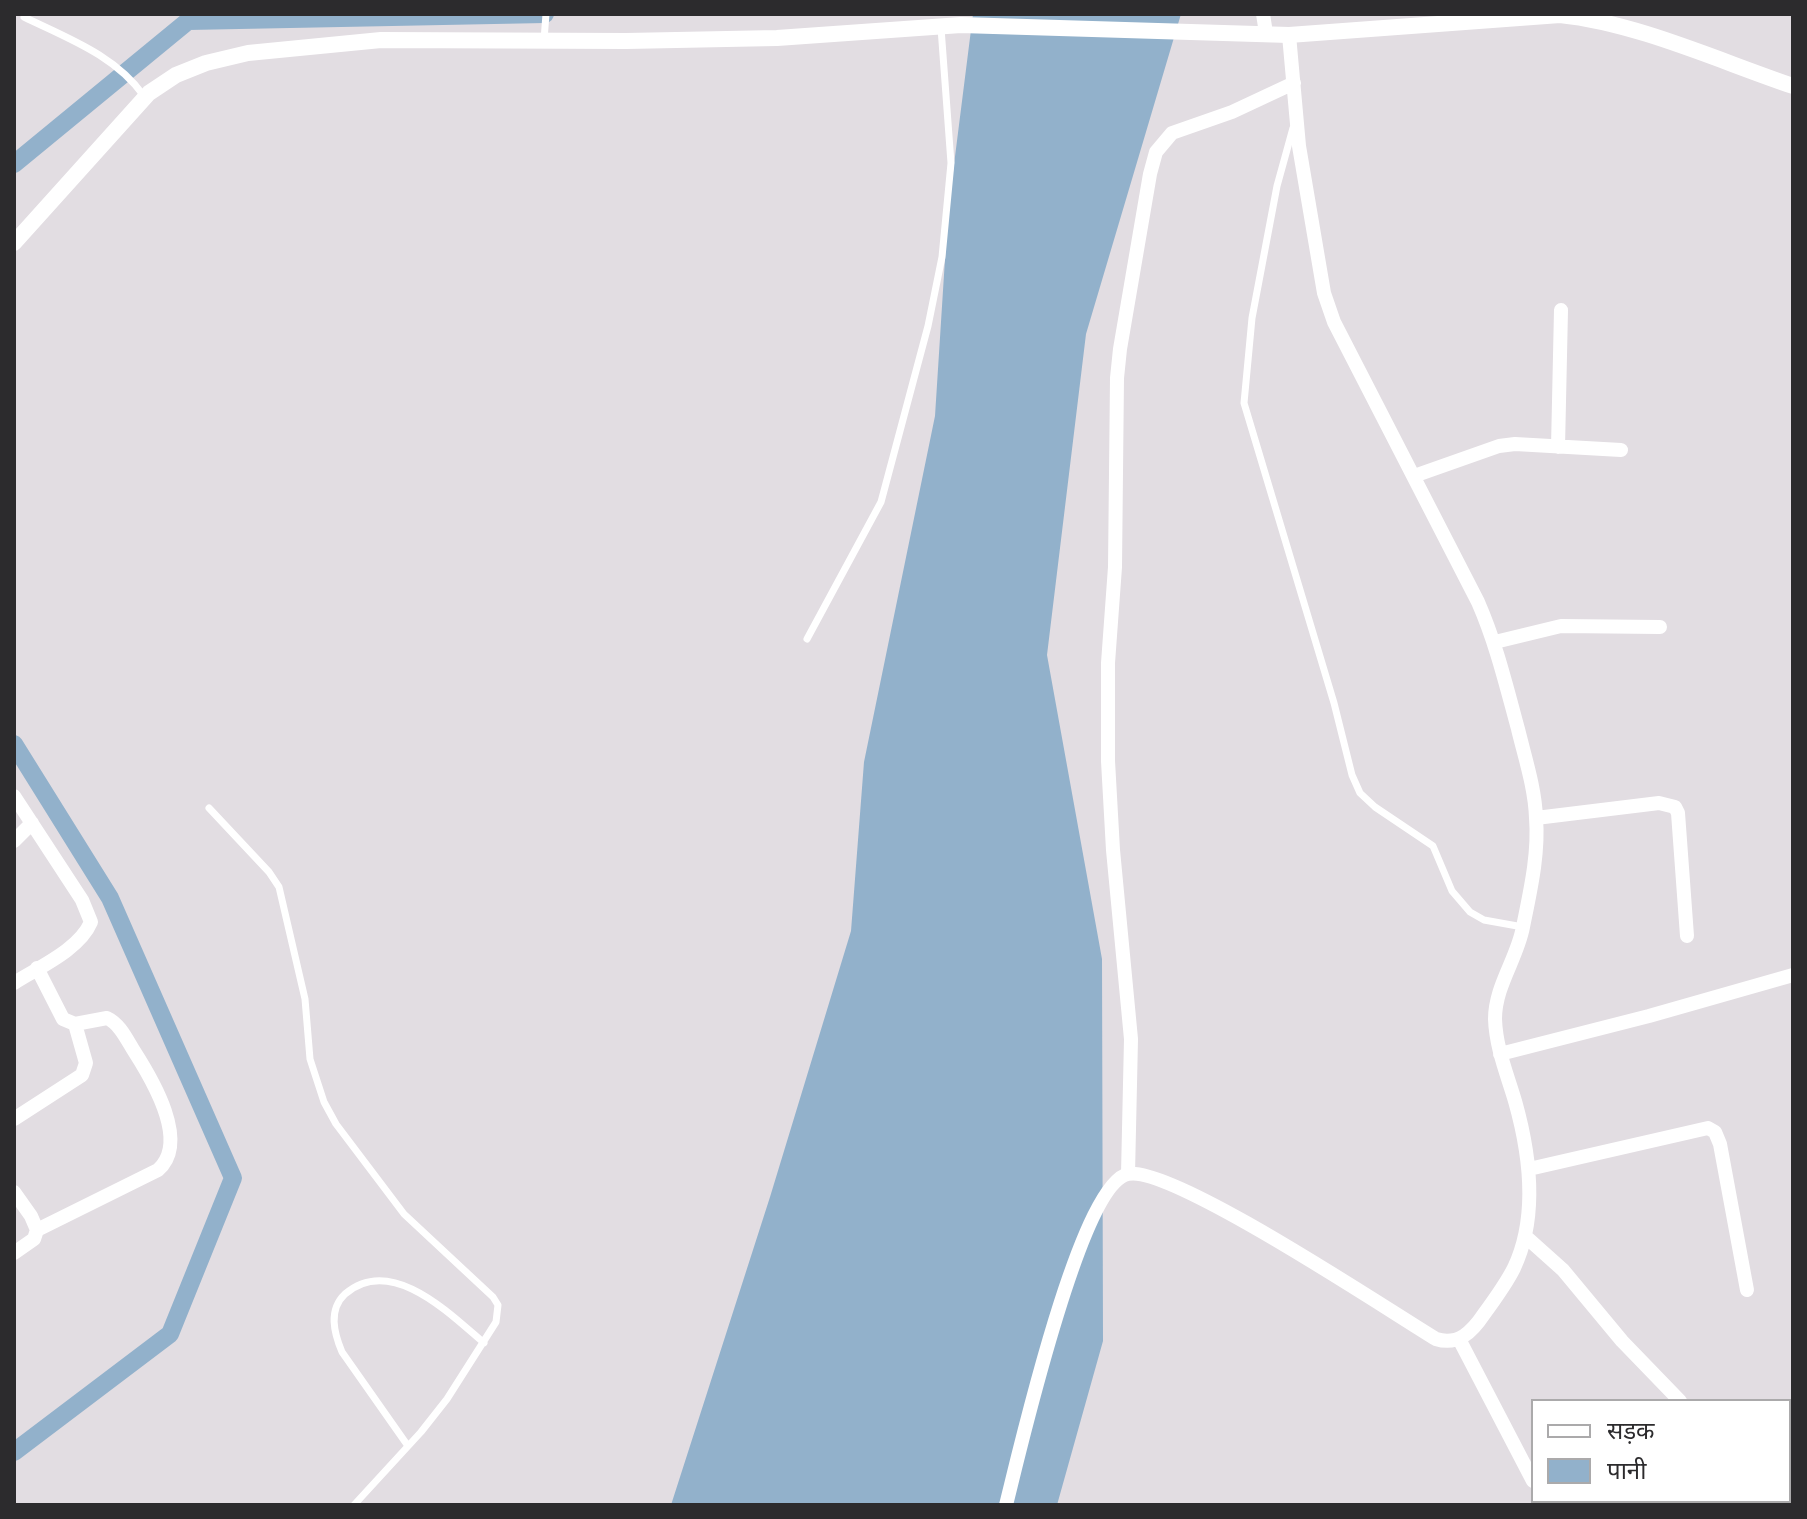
<!DOCTYPE html>
<meta charset="utf-8">
<style>
body{margin:0}
#map{position:relative;width:1807px;height:1519px;overflow:hidden;background:#e2dde2;font-family:"Source Serif 4","Noto Sans Devanagari",serif}
canvas{display:block}
.frame{position:absolute;inset:0;border:16px solid #2c2b2d;pointer-events:none}
.legend{position:absolute;left:1531px;top:1399px;width:260px;height:104px;box-sizing:border-box;background:#fff;border:2px solid #abaaab;margin:0;padding:10px 14px;list-style:none;font-size:24px;color:#2c2b2d}
.legend li{display:flex;align-items:center;gap:16px;height:40px}
.legend b{width:40px;border:2px solid #abaaab}
</style>
<div id="map">
<canvas width="1807" height="1519"></canvas>
<div class="frame"></div>
<ul class="legend">
<li><b style="height:10px;background:#fff"></b>सड़क</li>
<li><b style="height:22px;background:#92b1cb"></b>पानी</li>
</ul>
</div>
<script>
const c = document.querySelector('canvas').getContext('2d');
c.lineJoin = 'round';
function fillPath(path, color) {
  c.fillStyle = color;
  c.fill(path, 'evenodd');
}
function strokePath(path, color, width, dash) {
  c.strokeStyle = color;
  c.lineWidth = width;
  c.lineCap = dash ? 'butt' : 'round';
  c.setLineDash(dash || []);
  c.stroke(path);
}
fillPath(new Path2D(`
 M 973,14 L 1181,14 L 1086,334 L 1047,655 L 1102,959 L 1103,1341 L 1057,1505 L 671,1505 L 770,1197 L 851,931 L 864,762 L 935,416 L 948,212 Z`), '#92b1cb');
strokePath(new Path2D(`
 M 14,164 L 188,21 L 545,14
 M 14,744 L 110,898 L 233,1178 L 170,1334 L 14,1452`), '#92b1cb', 18);
strokePath(new Path2D(`
 M 24,17 C 67,38 115,55 144,96
 M 544,40 L 546,14
 M 1293,128 L 1277,186 L 1252,318 L 1244,403 L 1334,703 L 1352,775 L 1360,793 L 1375,807 L 1433,846 L 1452,891 L 1470,912 L 1484,920 L 1523,927
 M 807,639 L 881,502 L 928,326 L 942,257 L 951,163 L 941,28
 M 209,808 L 269,872 L 279,887 L 305,999 L 310,1059 L 324,1102 L 336,1124 L 404,1214 L 493,1297 L 498,1305 L 496,1322 L 447,1399 L 421,1432 L 354,1505
 M 408,1446 L 342,1352 C 334,1333 328,1310 345,1294 C 391,1254 450,1314 484,1343`), '#fff', 7);
strokePath(new Path2D(`
 M 1263,14 L 1266,33
 M 1558,447 L 1561,310
 M 1414,476 L 1499,446 L 1515,444 L 1621,450
 M 1495,642 L 1561,626 L 1660,627
 M 14,796 L 82,900 L 91,922 C 79,950 39,967 14,983
 M 1536,818 L 1659,803 L 1675,807 L 1678,813 L 1687,936
 M 14,841 L 32,823
 M 1500,1054 L 1649,1016 L 1793,975
 M 14,1119 L 82,1075 L 86,1063 L 75,1024
 M 1529,1169 L 1708,1128 L 1715,1132 L 1720,1144 L 1747,1290
 M 1128,1174 L 1131,1039 L 1113,850 L 1108,761 L 1108,663 L 1115,567 L 1117,378 L 1120,349 L 1150,174 L 1156,152 L 1172,133 L 1232,112 L 1294,83
 M 14,1192 L 31,1216 L 37,1230 L 34,1239 L 14,1253
 M 37,1230 L 158,1170 C 190,1142 152,1079 134,1051 C 127,1040 120,1024 107,1018 L 75,1024 L 63,1019 L 37,968
 M 1525,1236 L 1563,1270 L 1622,1341 L 1680,1401
 M 1459,1339 L 1533,1481
 M 1789,1488 L 1793,1492
 M 1542,1501 L 1543,1505
 M 1006,1505 C 1019,1454 1080,1185 1128,1174 C 1171,1165 1388,1310 1436,1339 C 1458,1346 1472,1332 1484,1314 C 1495,1299 1506,1284 1514,1268 C 1538,1217 1530,1154 1515,1101 C 1507,1074 1496,1048 1495,1019 C 1495,986 1517,959 1523,927 C 1530,892 1539,854 1536,818 C 1535,788 1525,758 1518,729 C 1506,685 1496,643 1478,602 L 1334,322 L 1324,293 L 1299,146 L 1289,35`), '#fff', 14);
strokePath(new Path2D(`
 M 14,243 L 149,93 L 176,75 L 206,63 L 248,53 L 381,40 L 626,41 L 777,38 L 961,25 L 1289,35 L 1560,15 C 1637,23 1719,61 1793,86`), '#fff', 16);
</script>
